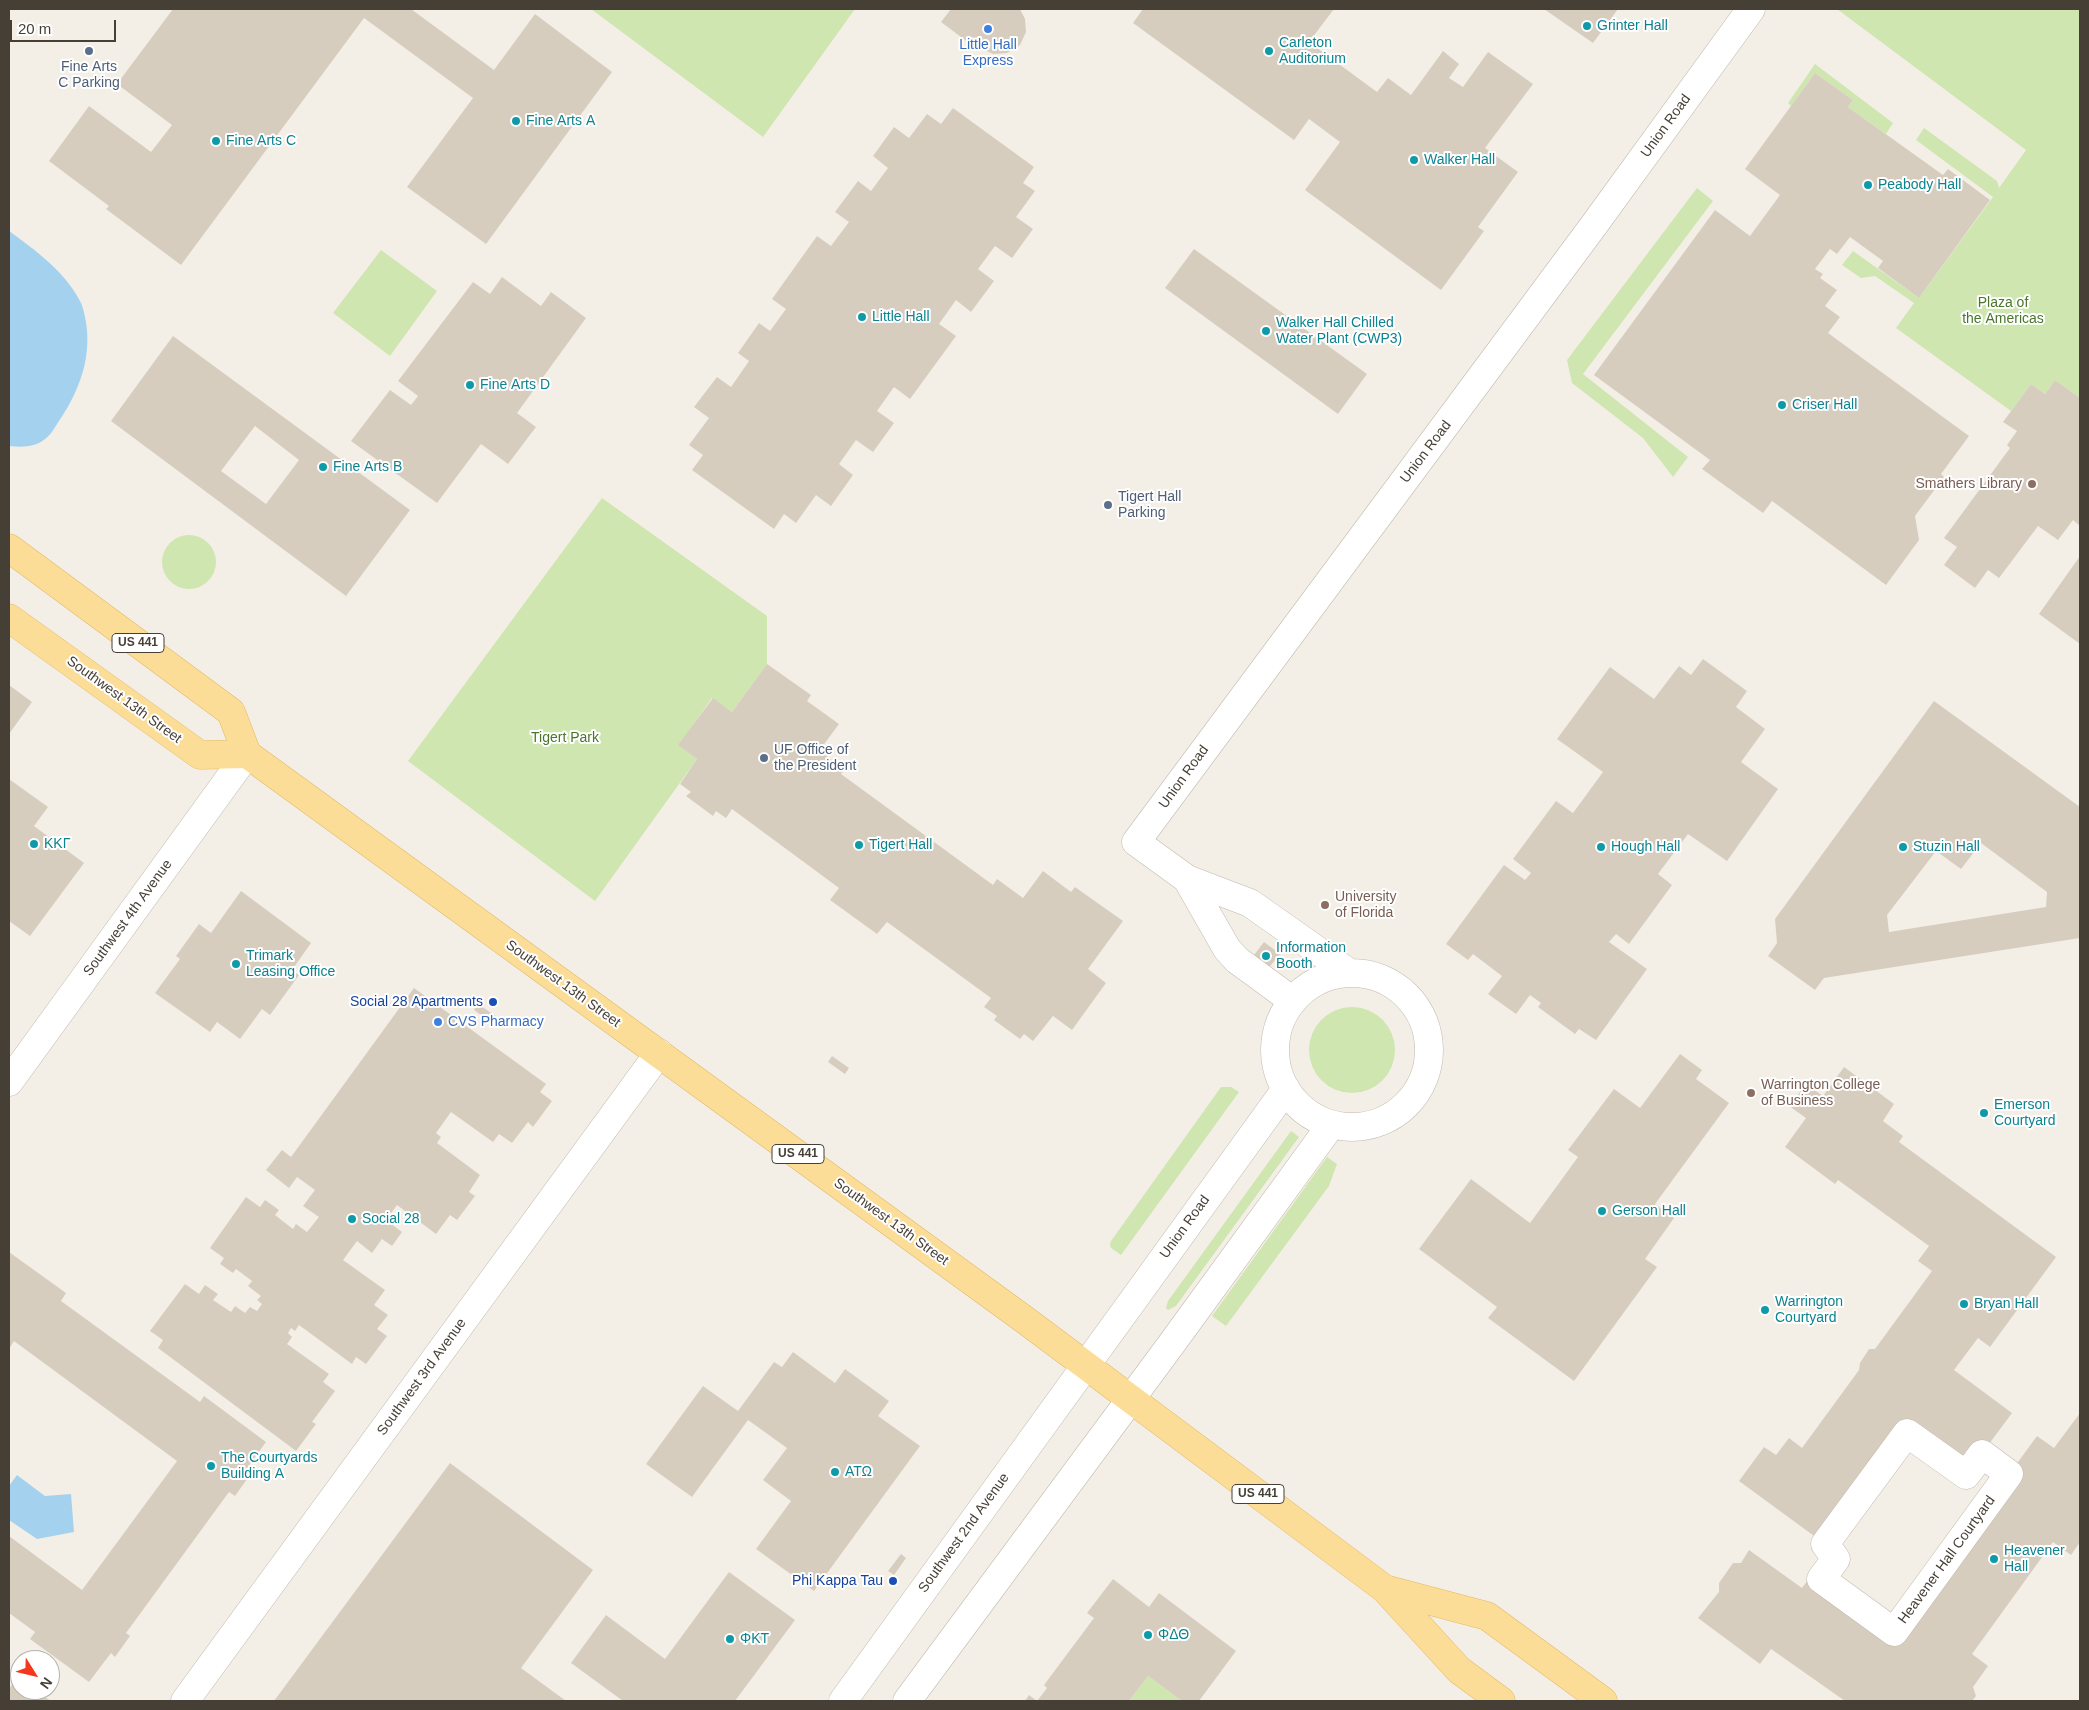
<!DOCTYPE html>
<meta charset="utf-8">
<style>
body{margin:0}
#map{position:relative;width:2089px;height:1710px;overflow:hidden;background:#f3efe7;font-family:Arial,sans-serif}
canvas{display:block}
.frame{position:absolute;inset:0;border:10px solid #463f36;pointer-events:none}
.north{position:absolute;left:10px;top:1650px;width:50px;height:50px;box-sizing:border-box;background:#fff;border:1px solid #b5b2af;border-radius:50%;rotate:126deg;font-size:14px;font-weight:700;line-height:20px;text-align:center;color:#463f36}
.north::after{content:'';display:block;margin:auto;width:18px;height:22px;background:#f5381c;clip-path:polygon(50% 0,100% 100%,50% 72%,0 100%)}
.scale{position:absolute;left:10px;top:20px;width:106px;height:22px;box-sizing:border-box;border:2px solid #463f36;border-top:0;padding-left:6px;font-size:15px;line-height:18px;white-space:nowrap;color:#463f36;-webkit-text-stroke:4px #fff;paint-order:stroke}
</style>
<div id="map">
<canvas width="2089" height="1710"></canvas>
<div class="frame"></div>
<div class="north">N</div>
<div class="scale">20 m</div>
</div>
<script>
const c = document.querySelector('canvas').getContext('2d');
c.lineJoin = 'round';
function fillPath(path, color) {
  c.fillStyle = color;
  c.fill(path, 'evenodd');
}
function strokePath(path, color, width, dash) {
  c.strokeStyle = color;
  c.lineWidth = width;
  c.lineCap = dash ? 'butt' : 'round';
  c.setLineDash(dash || []);
  c.stroke(path);
}
function drawText(font, color, halo, rows, align = 'center') {
  c.font = font + ' Arial,sans-serif';
  c.lineWidth = 4;
  c.setLineDash([]);
  c.textBaseline = 'middle';
  c.strokeStyle = halo;
  c.fillStyle = color;
  for (const [text, x, y, turn = 0] of rows) {
    c.save();
    c.translate(x, y);
    c.rotate((+turn || 0) * Math.PI / 180);
    c.textAlign = isNaN(turn) ? turn : align;
    if (halo) c.strokeText(text, 0, 0);
    c.fillText(text, 0, 0);
    c.restore();
  }
}
fillPath(new Path2D(`
 M 591,9 L 855,9 L 763,137 Z
 M 1837,9 L 2080,9 L 2080,398 L 2055,380 L 2045,394 L 2031,384 L 2011,411 L 1896,328 L 1914,303 L 1875,276 L 1861,278 L 1842,265 L 1853,251 L 1919,298 L 1993,197 L 1916,140 L 1924,128 L 1997,181 L 1999,188 L 2026,150 Z
 M 1815,64 L 1893,123 L 1886,134 L 1848,107 L 1853,100 L 1815,73 L 1791,106 L 1788,103 Z
 M 1697,188 L 1713,201 L 1583,374 L 1688,457 L 1673,477 L 1643,438 L 1572,383 L 1567,360 Z
 M 381,250 L 437,291 L 390,356 L 333,313 Z
 M 602,498 L 767,616 L 767,664 L 732,712 L 712,698 L 679,745 L 697,759 L 595,901 L 408,761 Z
 M162 562a27 27 0 1 1 54 0a27 27 0 1 1-54 0Z
 M1309 1050a43 43 0 1 1 86 0a43 43 0 1 1-86 0Z
 M 1221,1087 L 1231,1087 L 1239,1092 L 1121,1255 L 1111,1248 L 1110,1244 L 1111,1241 Z
 M 1291,1131 L 1299,1137 L 1176,1306 L 1168,1310 L 1166,1308 L 1168,1301 Z
 M 1327,1157 L 1337,1164 L 1329,1186 L 1226,1326 L 1212,1316 Z
 M 1148,1676 L 1182,1701 L 1129,1701 Z`), '#cfe6b0');
fillPath(new Path2D(`
 M 9,231 C 35,250 66,272 81,303 C 83,307 84,313 85,317 C 93,355 80,390 59,421 C 55,427 51,435 45,439 C 35,448 21,447 9,446 Z
 M 17,1475 L 45,1496 L 71,1494 L 74,1532 L 37,1539 L 9,1520 L 9,1486 Z`), '#a4d2ee');
fillPath(new Path2D(`
 M 173,9 L 411,9 L 494,70 L 535,14 L 612,72 L 486,244 L 407,187 L 473,98 L 364,18 L 181,265 L 106,209 L 109,206 L 49,161 L 89,106 L 151,152 L 172,125 L 117,84 Z
 M 951,9 L 1020,9 L 1025,19 L 1026,32 L 1020,45 L 1007,53 L 993,54 L 978,47 L 977,49 L 941,22 Z
 M 1143,9 L 1334,9 L 1309,42 L 1377,92 L 1388,78 L 1411,95 L 1443,51 L 1459,64 L 1449,78 L 1463,87 L 1488,52 L 1533,84 L 1485,148 L 1518,172 L 1478,227 L 1484,231 L 1441,290 L 1305,190 L 1340,142 L 1309,119 L 1294,140 L 1133,23 Z
 M 1544,9 L 1618,9 L 1593,43 Z
 M 1815,73 L 1853,100 L 1848,107 L 1943,175 L 1948,169 L 1990,200 L 1919,298 L 1878,268 L 1883,261 L 1850,237 L 1837,254 L 1830,249 L 1815,269 L 1823,274 L 1820,278 L 1837,290 L 1825,306 L 1840,317 L 1828,333 L 1969,436 L 1941,474 L 1944,477 L 1915,516 L 1919,540 L 1886,585 L 1772,501 L 1763,513 L 1702,469 L 1710,460 L 1594,375 L 1715,210 L 1750,236 L 1780,195 L 1745,169 Z
 M 953,108 L 1034,167 L 1023,183 L 1035,191 L 1016,217 L 1033,229 L 1012,258 L 995,246 L 978,269 L 994,281 L 971,312 L 956,300 L 939,324 L 956,336 L 910,399 L 894,387 L 877,411 L 894,423 L 873,452 L 856,440 L 839,464 L 853,475 L 831,506 L 816,495 L 796,523 L 784,514 L 774,529 L 692,470 L 703,455 L 689,445 L 709,418 L 694,407 L 717,377 L 731,387 L 749,361 L 738,353 L 759,323 L 770,331 L 786,309 L 772,299 L 817,236 L 831,246 L 849,222 L 835,212 L 858,181 L 871,191 L 888,168 L 873,156 L 894,127 L 909,138 L 927,114 L 941,124 Z
 M 1194,249 L 1367,374 L 1338,414 L 1165,288 Z
 M 502,277 L 541,306 L 551,292 L 586,318 L 517,413 L 536,427 L 508,464 L 481,444 L 437,503 L 351,441 L 390,390 L 411,405 L 418,396 L 398,381 L 473,282 L 490,294 Z
 M 173,336 L 410,510 L 346,596 L 111,421 ZM 255,426 L 299,460 L 266,504 L 221,471 Z
 M 2055,380 L 2080,398 L 2080,526 L 2073,520 L 2058,540 L 2038,526 L 1999,578 L 1988,570 L 1975,588 L 1944,565 L 1957,547 L 1944,538 L 2010,448 L 2007,445 L 2017,431 L 2003,422 L 2031,384 L 2045,394 Z
 M 2080,556 L 2080,644 L 2039,614 Z
 M 1703,659 L 1747,691 L 1736,707 L 1765,729 L 1741,762 L 1778,789 L 1727,861 L 1688,834 L 1658,874 L 1672,885 L 1629,944 L 1616,934 L 1609,942 L 1647,969 L 1596,1040 L 1579,1029 L 1575,1034 L 1538,1007 L 1541,1003 L 1530,995 L 1516,1014 L 1488,994 L 1502,976 L 1473,954 L 1468,960 L 1446,944 L 1504,865 L 1525,880 L 1531,873 L 1513,859 L 1556,801 L 1573,813 L 1603,772 L 1557,739 L 1610,667 L 1654,699 L 1679,666 L 1691,675 Z
 M 767,664 L 811,695 L 807,701 L 839,724 L 819,751 L 845,769 L 841,774 L 993,885 L 997,879 L 1023,898 L 1043,871 L 1071,892 L 1075,887 L 1123,921 L 1088,969 L 1106,983 L 1072,1030 L 1053,1016 L 1033,1041 L 1024,1034 L 1020,1039 L 994,1020 L 997,1016 L 984,1007 L 991,998 L 887,922 L 877,934 L 830,900 L 839,888 L 732,809 L 726,818 L 716,811 L 713,816 L 686,796 L 691,792 L 680,784 L 697,759 L 678,745 L 713,698 L 732,712 Z
 M 9,685 L 32,702 L 9,734 Z
 M 1934,701 L 2080,807 L 2080,938 L 1824,978 L 1815,990 L 1768,956 L 1777,943 L 1775,919 ZM 1981,843 L 2047,892 L 2046,907 L 1889,932 L 1887,915 L 1936,851 L 1961,869 Z
 M 9,779 L 48,807 L 34,826 L 84,863 L 30,936 L 9,921 Z
 M 241,891 L 311,943 L 292,970 L 299,975 L 270,1015 L 262,1009 L 240,1039 L 217,1022 L 210,1032 L 155,993 L 180,959 L 176,956 L 199,924 L 211,933 Z
 M 1264,942 L 1280,954 L 1267,970 L 1251,959 Z
 M 414,988 L 546,1084 L 540,1092 L 552,1101 L 533,1127 L 528,1122 L 512,1143 L 499,1134 L 493,1142 L 451,1112 L 436,1133 L 441,1137 L 437,1143 L 480,1175 L 469,1192 L 475,1196 L 457,1220 L 450,1215 L 436,1234 L 397,1205 L 386,1220 L 402,1232 L 392,1246 L 382,1239 L 372,1253 L 357,1241 L 343,1260 L 385,1290 L 374,1305 L 388,1315 L 377,1329 L 387,1336 L 366,1364 L 356,1357 L 352,1364 L 299,1325 L 295,1331 L 291,1328 L 288,1333 L 292,1337 L 287,1344 L 329,1374 L 323,1382 L 335,1391 L 312,1422 L 316,1424 L 296,1451 L 158,1348 L 163,1340 L 150,1331 L 185,1284 L 199,1294 L 205,1285 L 218,1294 L 213,1300 L 231,1312 L 235,1306 L 245,1313 L 250,1307 L 257,1311 L 262,1304 L 257,1300 L 261,1296 L 248,1286 L 252,1281 L 236,1269 L 233,1273 L 220,1264 L 224,1258 L 210,1248 L 246,1197 L 260,1207 L 265,1200 L 279,1210 L 275,1215 L 293,1229 L 296,1224 L 307,1232 L 319,1217 L 303,1206 L 315,1190 L 297,1177 L 289,1188 L 266,1170 L 282,1150 L 291,1157 Z
 M 478,1004 L 500,1019 L 496,1026 L 474,1010 Z
 M 1680,1054 L 1702,1070 L 1696,1079 L 1729,1103 L 1655,1204 L 1674,1218 L 1645,1259 L 1657,1267 L 1574,1381 L 1488,1318 L 1497,1307 L 1419,1249 L 1471,1179 L 1530,1223 L 1578,1157 L 1568,1150 L 1614,1089 L 1640,1108 Z
 M 832,1056 L 849,1068 L 845,1074 L 828,1062 Z
 M 1844,1067 L 1894,1104 L 1883,1121 L 1903,1136 L 1899,1142 L 2056,1257 L 1990,1347 L 1978,1338 L 1954,1370 L 2012,1413 L 1966,1475 L 1907,1433 L 1825,1544 L 1739,1481 L 1764,1447 L 1776,1455 L 1789,1438 L 1802,1448 L 1859,1370 L 1860,1363 L 1869,1349 L 1875,1349 L 1932,1271 L 1918,1261 L 1929,1246 L 1838,1180 L 1835,1184 L 1785,1147 L 1806,1118 L 1789,1106 L 1806,1084 L 1823,1096 Z
 M 9,1252 L 66,1293 L 61,1301 L 200,1402 L 204,1396 L 266,1442 L 245,1471 L 250,1475 L 235,1496 L 229,1492 L 126,1633 L 130,1636 L 115,1657 L 111,1653 L 89,1682 L 30,1639 L 35,1632 L 9,1613 L 9,1536 L 82,1590 L 177,1461 L 14,1341 L 9,1349 Z
 M 793,1352 L 835,1383 L 845,1369 L 889,1401 L 878,1416 L 920,1446 L 814,1591 L 756,1549 L 791,1501 L 763,1480 L 787,1448 L 748,1420 L 692,1497 L 646,1464 L 703,1386 L 738,1411 L 774,1362 L 782,1367 Z
 M 2080,1413 L 2080,1542 L 2071,1555 L 2053,1542 L 1972,1654 L 1988,1666 L 1973,1687 L 1976,1696 L 1972,1701 L 1845,1701 L 1771,1649 L 1760,1664 L 1698,1618 L 1719,1592 L 1719,1583 L 1733,1563 L 1741,1563 L 1749,1550 L 1802,1588 L 1813,1573 L 1894,1632 L 2037,1436 L 2054,1448 Z
 M 450,1463 L 593,1570 L 521,1668 L 566,1701 L 274,1701 Z
 M 901,1554 L 906,1558 L 894,1575 L 888,1571 Z
 M 729,1572 L 795,1620 L 735,1701 L 623,1701 L 571,1663 L 606,1615 L 665,1659 Z
 M 1113,1579 L 1149,1607 L 1159,1593 L 1236,1651 L 1199,1701 L 1182,1701 L 1148,1676 L 1129,1701 L 1025,1701 L 1029,1695 L 1037,1701 L 1047,1688 L 1044,1685 L 1094,1618 L 1087,1613 Z
 M 17,1677 L 20,1680 L 20,1690 L 35,1690 L 51,1701 L 9,1701 L 9,1689 Z`), '#d7cdbf');
const minor = new Path2D(`
 M 1187,879 L 1227,949 L 1237,960 L 1293,1001
 M 1348,972 L 1250,903 L 1187,879 L 1136,842 L 1594,225 L 1751,9
 M1275 1050a77 77 0 1 1 154 0a77 77 0 1 1-154 0Z
 M 9,1082 L 247,754
 M 1907,1433 L 1966,1475 L 1982,1454 L 2009,1474 L 1894,1632 L 1821,1579 L 1836,1559 L 1825,1544 Z
 M 185,1701 L 659,1053
 M 843,1701 L 1286,1089
 M 907,1701 L 1170,1346 L 1331,1125`);
const major = new Path2D(`
 M 9,548 L 231,712 L 247,754 L 1025,1320 L 1385,1589 L 1459,1670 L 1501,1701
 M 9,618 L 200,755 L 247,754
 M 1385,1589 L 1487,1616 L 1603,1701`);
strokePath(minor, '#c1b9ac', 29);
strokePath(major, '#e1b967', 29);
strokePath(minor, '#fff', 28);
strokePath(major, '#fcdd97', 28);
for (const [x, y, r, color] of [
 [1587,26,5,"#0f9aa8"],
 [988,29,5,"#3f7fe0"],
 [89,51,5,"#5c6f8a"],
 [1269,51,5,"#0f9aa8"],
 [516,121,5,"#0f9aa8"],
 [216,141,5,"#0f9aa8"],
 [1414,160,5,"#0f9aa8"],
 [1868,185,5,"#0f9aa8"],
 [862,317,5,"#0f9aa8"],
 [1266,331,5,"#0f9aa8"],
 [470,385,5,"#0f9aa8"],
 [1782,405,5,"#0f9aa8"],
 [323,467,5,"#0f9aa8"],
 [2032,484,5,"#8d6e63"],
 [1108,505,5,"#5c6f8a"],
 [764,758,5,"#5c6f8a"],
 [34,844,5,"#0f9aa8"],
 [859,845,5,"#0f9aa8"],
 [1601,847,5,"#0f9aa8"],
 [1903,847,5,"#0f9aa8"],
 [1325,905,5,"#8d6e63"],
 [1266,956,5,"#0f9aa8"],
 [236,964,5,"#0f9aa8"],
 [493,1002,5,"#1a4fb4"],
 [438,1022,5,"#3f7fe0"],
 [1751,1093,5,"#8d6e63"],
 [1984,1113,5,"#0f9aa8"],
 [1602,1211,5,"#0f9aa8"],
 [352,1219,5,"#0f9aa8"],
 [1964,1304,5,"#0f9aa8"],
 [1765,1310,5,"#0f9aa8"],
 [211,1466,5,"#0f9aa8"],
 [835,1472,5,"#0f9aa8"],
 [1994,1559,5,"#0f9aa8"],
 [893,1581,5,"#1a4fb4"],
 [1148,1635,5,"#0f9aa8"],
 [730,1639,5,"#0f9aa8"]
]) {
  const dot = new Path2D();
  dot.arc(x, y, r, 0, 2 * Math.PI);
  c.fillStyle = color;
  c.fill(dot);
  strokePath(dot, '#fff', 2);
}
for (const [x, y, w] of [
 [138,643,52],
 [798,1154,52],
 [1258,1494,52]
]) {
  const box = new Path2D();
  box.roundRect(x - w / 2, y - 9.5, w, 19, 4);
  c.fillStyle = '#fff';
  c.fill(box);
  strokePath(box, '#463f36', 1);
}
drawText('bold 12px', '#463f36', null, [
 ["US 441",138,643],
 ["US 441",798,1154],
 ["US 441",1258,1494]
]);
drawText('14px', '#0d838f', '#fff', [
 ["Grinter Hall",1597,26],
 ["Carleton",1279,43],
 ["Auditorium",1279,59],
 ["Fine Arts A",526,121],
 ["Fine Arts C",226,141],
 ["Walker Hall",1424,160],
 ["Peabody Hall",1878,185],
 ["Little Hall",872,317],
 ["Walker Hall Chilled",1276,323],
 ["Water Plant (CWP3)",1276,339],
 ["Fine Arts D",480,385],
 ["Criser Hall",1792,405],
 ["Fine Arts B",333,467],
 ["ΚΚΓ",44,844],
 ["Tigert Hall",869,845],
 ["Hough Hall",1611,847],
 ["Stuzin Hall",1913,847],
 ["Information",1276,948],
 ["Booth",1276,964],
 ["Trimark",246,956],
 ["Leasing Office",246,972],
 ["Emerson",1994,1105],
 ["Courtyard",1994,1121],
 ["Gerson Hall",1612,1211],
 ["Social 28",362,1219],
 ["Warrington",1775,1302],
 ["Courtyard",1775,1318],
 ["Bryan Hall",1974,1304],
 ["The Courtyards",221,1458],
 ["Building A",221,1474],
 ["ΑΤΩ",845,1472],
 ["Heavener",2004,1551],
 ["Hall",2004,1567],
 ["ΦΔΘ",1158,1635],
 ["ΦΚΤ",740,1639]
], 'left');
drawText('14px', '#366cbe', '#fff', [
 ["Little Hall",988,45],
 ["Express",988,61],
 ["CVS Pharmacy",448,1022,"left"]
]);
drawText('14px', '#4e5e75', '#fff', [
 ["Fine Arts",89,67,"center"],
 ["C Parking",89,83,"center"],
 ["Tigert Hall",1118,497],
 ["Parking",1118,513],
 ["UF Office of",774,750],
 ["the President",774,766]
], 'left');
drawText('14px', '#463f36', '#fff', [
 ["Union Road",1666,126,-54],
 ["Union Road",1426,452,-53],
 ["Southwest 13th Street",124,700,36],
 ["Union Road",1184,777,-54],
 ["Southwest 4th Avenue",128,918,-54],
 ["Southwest 13th Street",563,984,36],
 ["Southwest 13th Street",891,1222,36],
 ["Union Road",1185,1227,-54],
 ["Southwest 3rd Avenue",422,1377,-54],
 ["Southwest 2nd Avenue",964,1533,-54],
 ["Heavener Hall Courtyard",1947,1560,-54]
]);
drawText('14px', '#49762a', '#fff', [
 ["Plaza of",2003,303],
 ["the Americas",2003,319],
 ["Tigert Park",565,738]
]);
drawText('14px', '#785e54', '#fff', [
 ["Smathers Library",2022,484,"right"],
 ["University",1335,897],
 ["of Florida",1335,913],
 ["Warrington College",1761,1085],
 ["of Business",1761,1101]
], 'left');
drawText('14px', '#164399', '#fff', [
 ["Social 28 Apartments",483,1002],
 ["Phi Kappa Tau",883,1581]
], 'right');
</script>
